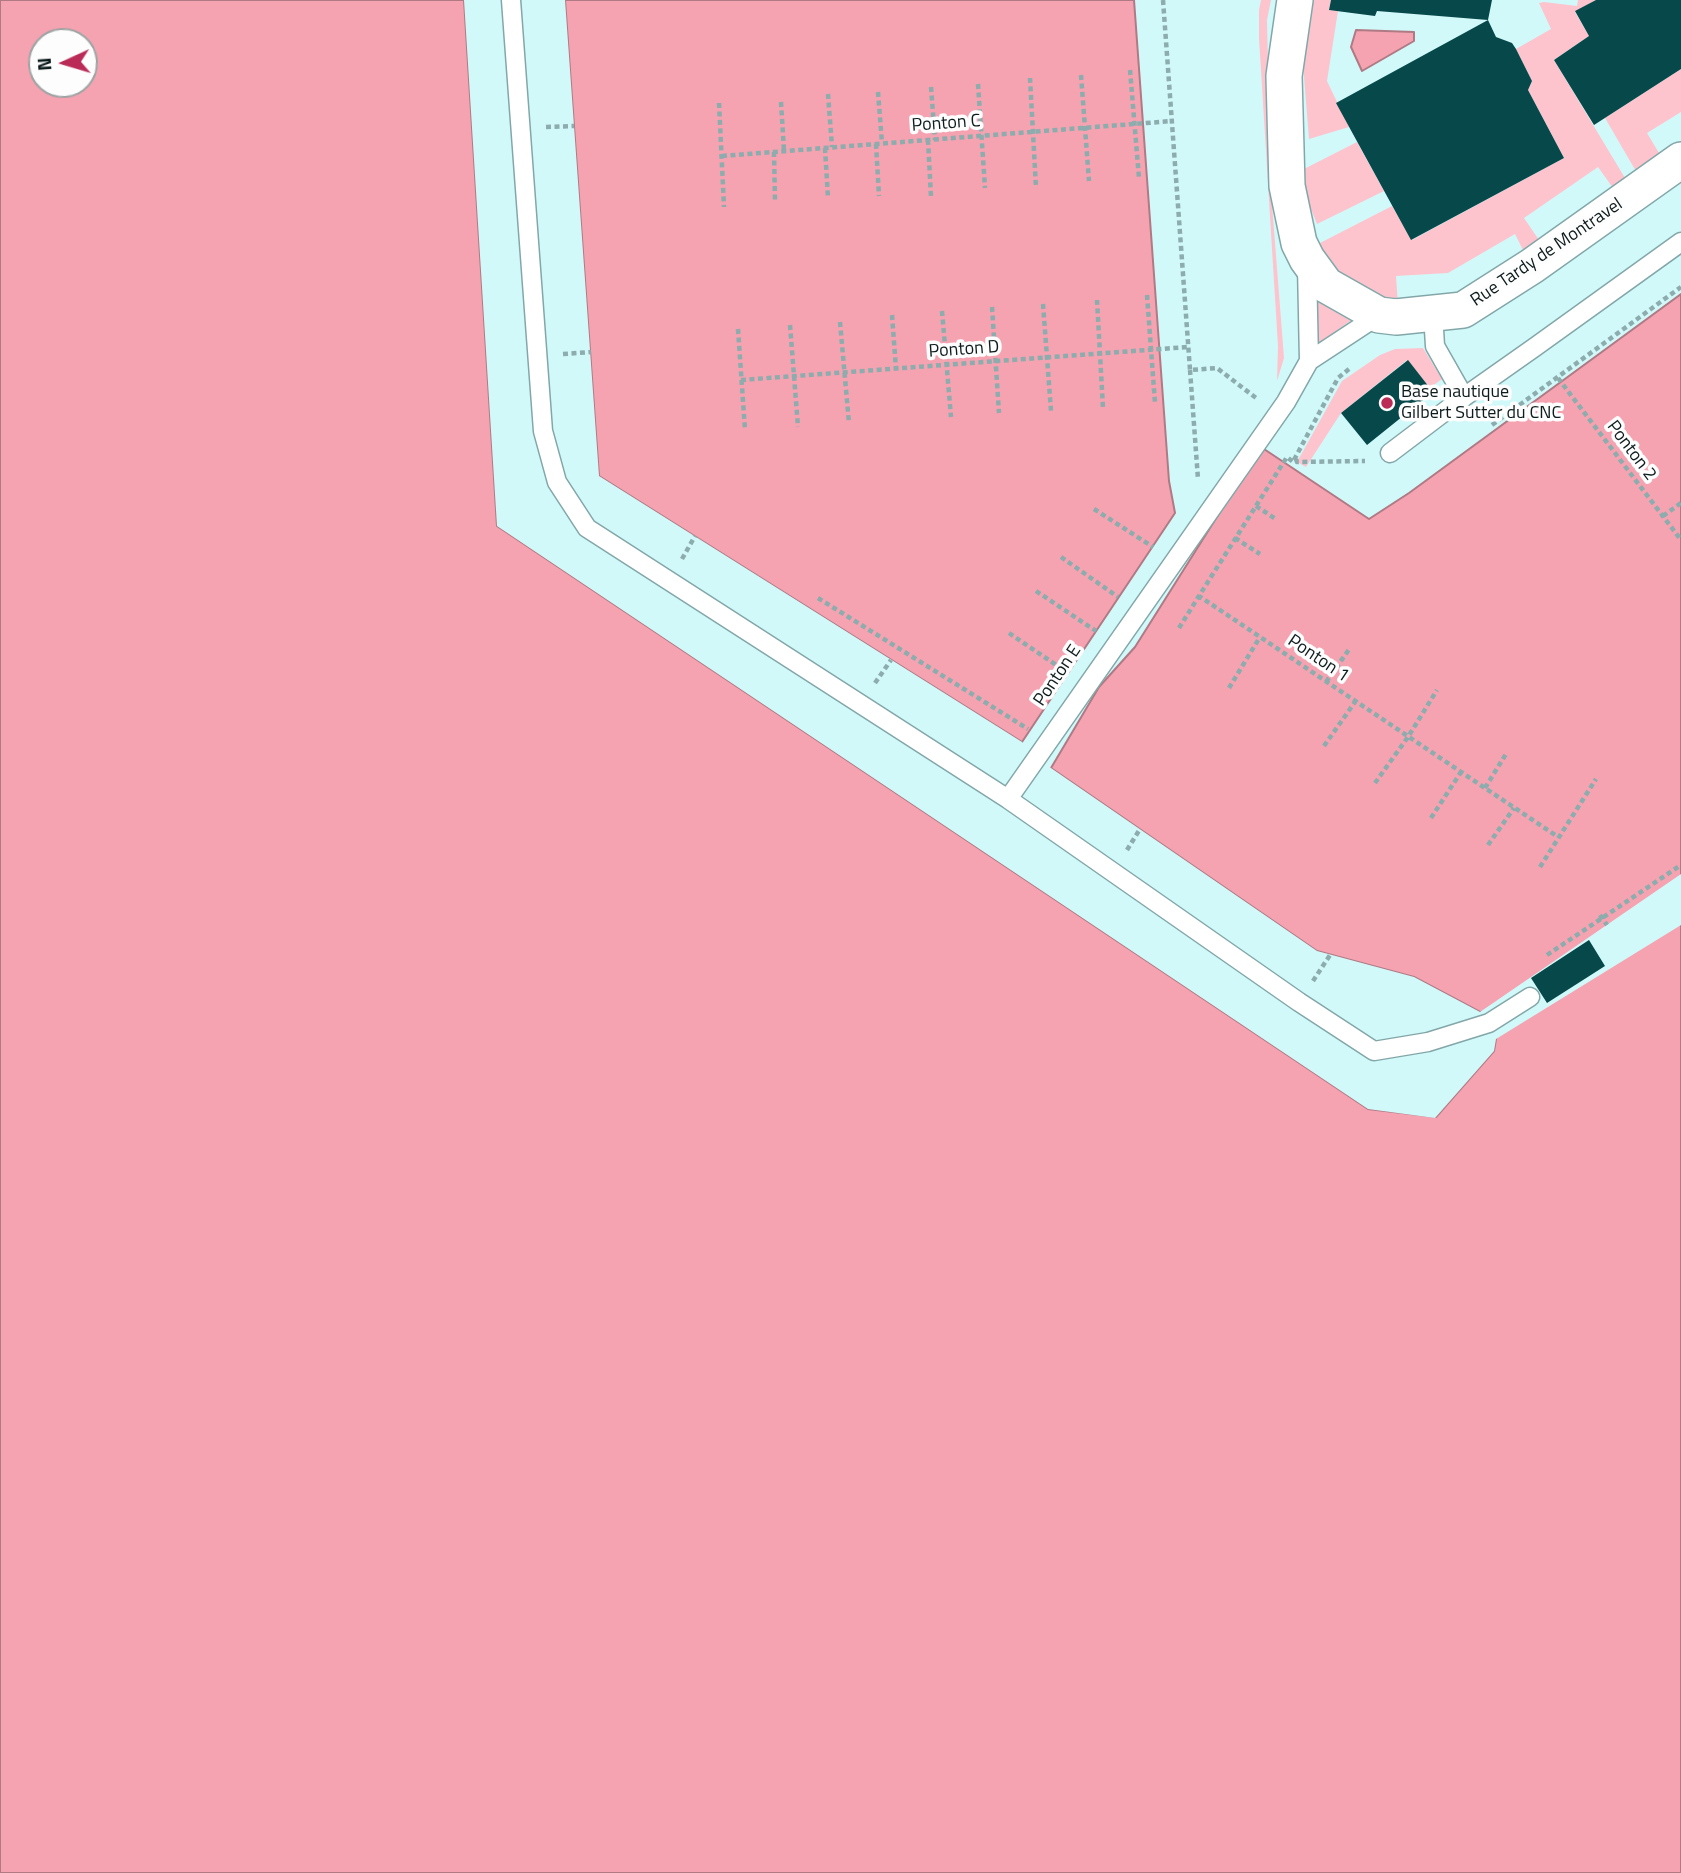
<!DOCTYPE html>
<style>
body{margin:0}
#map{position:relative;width:1681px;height:1873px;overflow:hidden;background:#d2f9fa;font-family:"Titillium Web",sans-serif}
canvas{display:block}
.north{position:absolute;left:28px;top:28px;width:70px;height:70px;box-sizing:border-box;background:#fdfdfd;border:2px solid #9da3a3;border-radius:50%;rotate:266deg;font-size:19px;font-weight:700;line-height:28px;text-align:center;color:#0d1b1c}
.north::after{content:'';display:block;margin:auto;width:24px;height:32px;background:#ba2b58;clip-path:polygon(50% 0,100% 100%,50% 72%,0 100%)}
</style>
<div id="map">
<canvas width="1681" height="1873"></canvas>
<div class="north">N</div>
</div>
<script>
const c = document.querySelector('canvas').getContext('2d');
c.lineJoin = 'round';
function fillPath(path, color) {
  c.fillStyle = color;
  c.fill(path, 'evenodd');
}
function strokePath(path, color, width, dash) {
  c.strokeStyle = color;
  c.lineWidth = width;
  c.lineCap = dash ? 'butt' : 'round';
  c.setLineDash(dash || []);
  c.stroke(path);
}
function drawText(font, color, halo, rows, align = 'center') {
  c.font = font + ' "Titillium Web",sans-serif';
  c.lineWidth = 7;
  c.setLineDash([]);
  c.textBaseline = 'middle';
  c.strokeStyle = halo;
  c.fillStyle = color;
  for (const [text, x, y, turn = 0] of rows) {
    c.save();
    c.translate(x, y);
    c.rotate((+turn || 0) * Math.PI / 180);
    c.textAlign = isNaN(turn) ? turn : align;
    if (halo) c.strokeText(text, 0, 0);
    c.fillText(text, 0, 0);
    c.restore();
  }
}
fillPath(new Path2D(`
 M 1261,0 L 1271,0 L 1267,20 L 1271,191 L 1284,358 L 1277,381 L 1278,346 L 1259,38 L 1259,10 Z
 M 1309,0 L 1331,0 L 1329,10 L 1338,11 L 1327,81 L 1349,127 L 1309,139 L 1304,77 L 1303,29 Z
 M 1578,0 L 1596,0 L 1575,12 L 1589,36 L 1554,60 L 1625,178 L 1613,188 L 1598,167 L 1524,218 L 1539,240 L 1525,254 L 1515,234 L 1448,273 L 1396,276 L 1398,305 L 1331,270 L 1320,243 L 1392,206 L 1412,240 L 1564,158 L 1528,90 L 1532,81 L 1516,49 L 1551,29 L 1539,3 L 1544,2 L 1577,6 Z
 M 1681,69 L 1681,112 L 1647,133 L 1662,158 L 1637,173 L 1605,118 Z
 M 1357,142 L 1384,191 L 1317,224 L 1307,199 L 1304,169 Z
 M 1318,294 L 1332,310 L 1353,319 L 1318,344 Z
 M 1423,348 L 1442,379 L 1430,388 L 1407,360 L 1341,413 L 1306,467 L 1297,462 L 1342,381 L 1380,355 L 1395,349 Z`), '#fdc4cd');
const water = new Path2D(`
 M 0,0 L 464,0 L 497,526 L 1368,1109 L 1436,1117 L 1494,1051 L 1496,1039 L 1480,1012 L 1414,977 L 1317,951 L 1051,768 L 1099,687 L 1135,647 L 1261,447 L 1369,519 L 1409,493 L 1681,294 L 1681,1873 L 0,1873 ZM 42,42 L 84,42 L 84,84 L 42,84 Z
 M 565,0 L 1134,0 L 1169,481 L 1175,513 L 1022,742 L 599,476 Z
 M 1356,30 L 1414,32 L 1414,41 L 1362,71 L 1351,47 Z`);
fillPath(water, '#f5a3b1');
strokePath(water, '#af7a84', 2);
fillPath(new Path2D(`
 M 464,0 L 468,0 L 501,524 L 1370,1106 L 1434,1114 L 1491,1049 L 1492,1039 L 1478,1015 L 1412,980 L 1315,954 L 1049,771 L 1048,766 L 1317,951 L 1414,977 L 1480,1012 L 1681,874 L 1681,925 L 1496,1039 L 1494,1051 L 1435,1118 L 1368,1109 L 497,526 Z
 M 562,0 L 565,0 L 599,476 L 1022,742 L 1024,745 L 1021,745 L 596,478 Z`), '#d2f9fa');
fillPath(new Path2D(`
 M 1331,0 L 1492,0 L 1488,20 L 1377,11 L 1375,16 L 1329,10 Z
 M 1596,0 L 1681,0 L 1681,69 L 1594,125 L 1554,60 L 1589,36 L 1575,11 Z
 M 1488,20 L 1496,37 L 1512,43 L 1516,49 L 1532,81 L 1528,90 L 1564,158 L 1411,240 L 1336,103 Z
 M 1408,360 L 1433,392 L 1367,445 L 1341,413 Z
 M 1589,940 L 1605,966 L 1547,1003 L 1531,978 Z`), '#07484b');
const lane = new Path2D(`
 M 511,0 L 543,431 L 557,482 L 587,528 L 1008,799 L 1299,1002 L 1374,1051 L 1428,1042 L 1489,1023 L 1530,997
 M 1433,313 L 1435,346 L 1464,397 L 1535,347 L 1681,242
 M 1309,361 L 1379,315
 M 1390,453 L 1464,397
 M 1008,799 L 1286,402 L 1309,361 L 1307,266`);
const street = new Path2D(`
 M 1295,0 L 1284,76 L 1287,186 L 1299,243 L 1307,259 L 1326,285 L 1379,315 L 1396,317 L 1463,310 L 1532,266 L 1681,160`);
strokePath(lane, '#83a7a9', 21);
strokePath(street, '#83a7a9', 38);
strokePath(new Path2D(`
 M 1163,0 L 1190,370 L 1217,368 L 1256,398
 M 1130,70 L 1139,178
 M 1081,75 L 1089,181
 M 1030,78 L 1036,188
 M 978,84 L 985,188
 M 931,87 L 935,140
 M 878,92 L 882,143
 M 828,94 L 832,147
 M 781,102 L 784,151
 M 719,103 L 724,207
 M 546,127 L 574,126
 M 928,140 L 931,197
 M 876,144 L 879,196
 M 825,148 L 828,198
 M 774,152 L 775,201
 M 722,156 L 1172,121
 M 1147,295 L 1155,403
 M 1097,300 L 1103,408
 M 1043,304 L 1051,411
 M 992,307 L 999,413
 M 942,311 L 951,417
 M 892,315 L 896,369
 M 840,322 L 849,423
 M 790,325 L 798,427
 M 738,329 L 745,430
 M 563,354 L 591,352
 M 1349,369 L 1338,378 L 1295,458 L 1293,462 L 1287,457 L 1199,596 L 1558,837
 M 1190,370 L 1198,479
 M 1558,378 L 1681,540
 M 741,380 L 1188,347
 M 1492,425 L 1681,287
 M 1296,459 L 1297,462 L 1365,461
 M 1256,506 L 1277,520
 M 1094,509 L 1153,547
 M 1663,516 L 1681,503
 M 1235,538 L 1260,554
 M 1061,557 L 1118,597
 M 682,559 L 695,536
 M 1036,591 L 1096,631
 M 818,598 L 1028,729
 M 1179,628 L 1199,596
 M 1009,633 L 1068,673
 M 1326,682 L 1350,648
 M 875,683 L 891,660
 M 1229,688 L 1260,637
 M 1324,746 L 1355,702
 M 1375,783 L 1408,737 L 1437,690
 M 1485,788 L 1506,754
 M 1431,818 L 1461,772
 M 1488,845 L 1514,808
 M 1127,850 L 1140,829
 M 1540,867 L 1596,779
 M 1600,915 L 1607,925
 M 1547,955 L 1681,865
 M 1313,981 L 1330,955`), '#8dacad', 4.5, [5, 3.5]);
strokePath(lane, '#fff', 18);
strokePath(street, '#fff', 35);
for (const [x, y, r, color] of [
 [1387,403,7,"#ba2b58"]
]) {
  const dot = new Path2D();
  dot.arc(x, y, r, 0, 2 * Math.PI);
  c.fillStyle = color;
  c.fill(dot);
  strokePath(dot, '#fdfdfd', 2.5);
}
drawText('18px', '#0d1b1c', '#fdfdfd', [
 ["Ponton C",946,124,-4],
 ["Rue Tardy de Montravel",1547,253,-34],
 ["Ponton D",964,350,-4],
 ["Ponton 2",1631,451,53],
 ["Ponton 1",1318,659,34],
 ["Ponton E",1058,676,-56]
]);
drawText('18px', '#0d1b1c', '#fdfdfd', [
 ["Base nautique",1401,393],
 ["Gilbert Sutter du CNC",1401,414]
], 'left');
</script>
